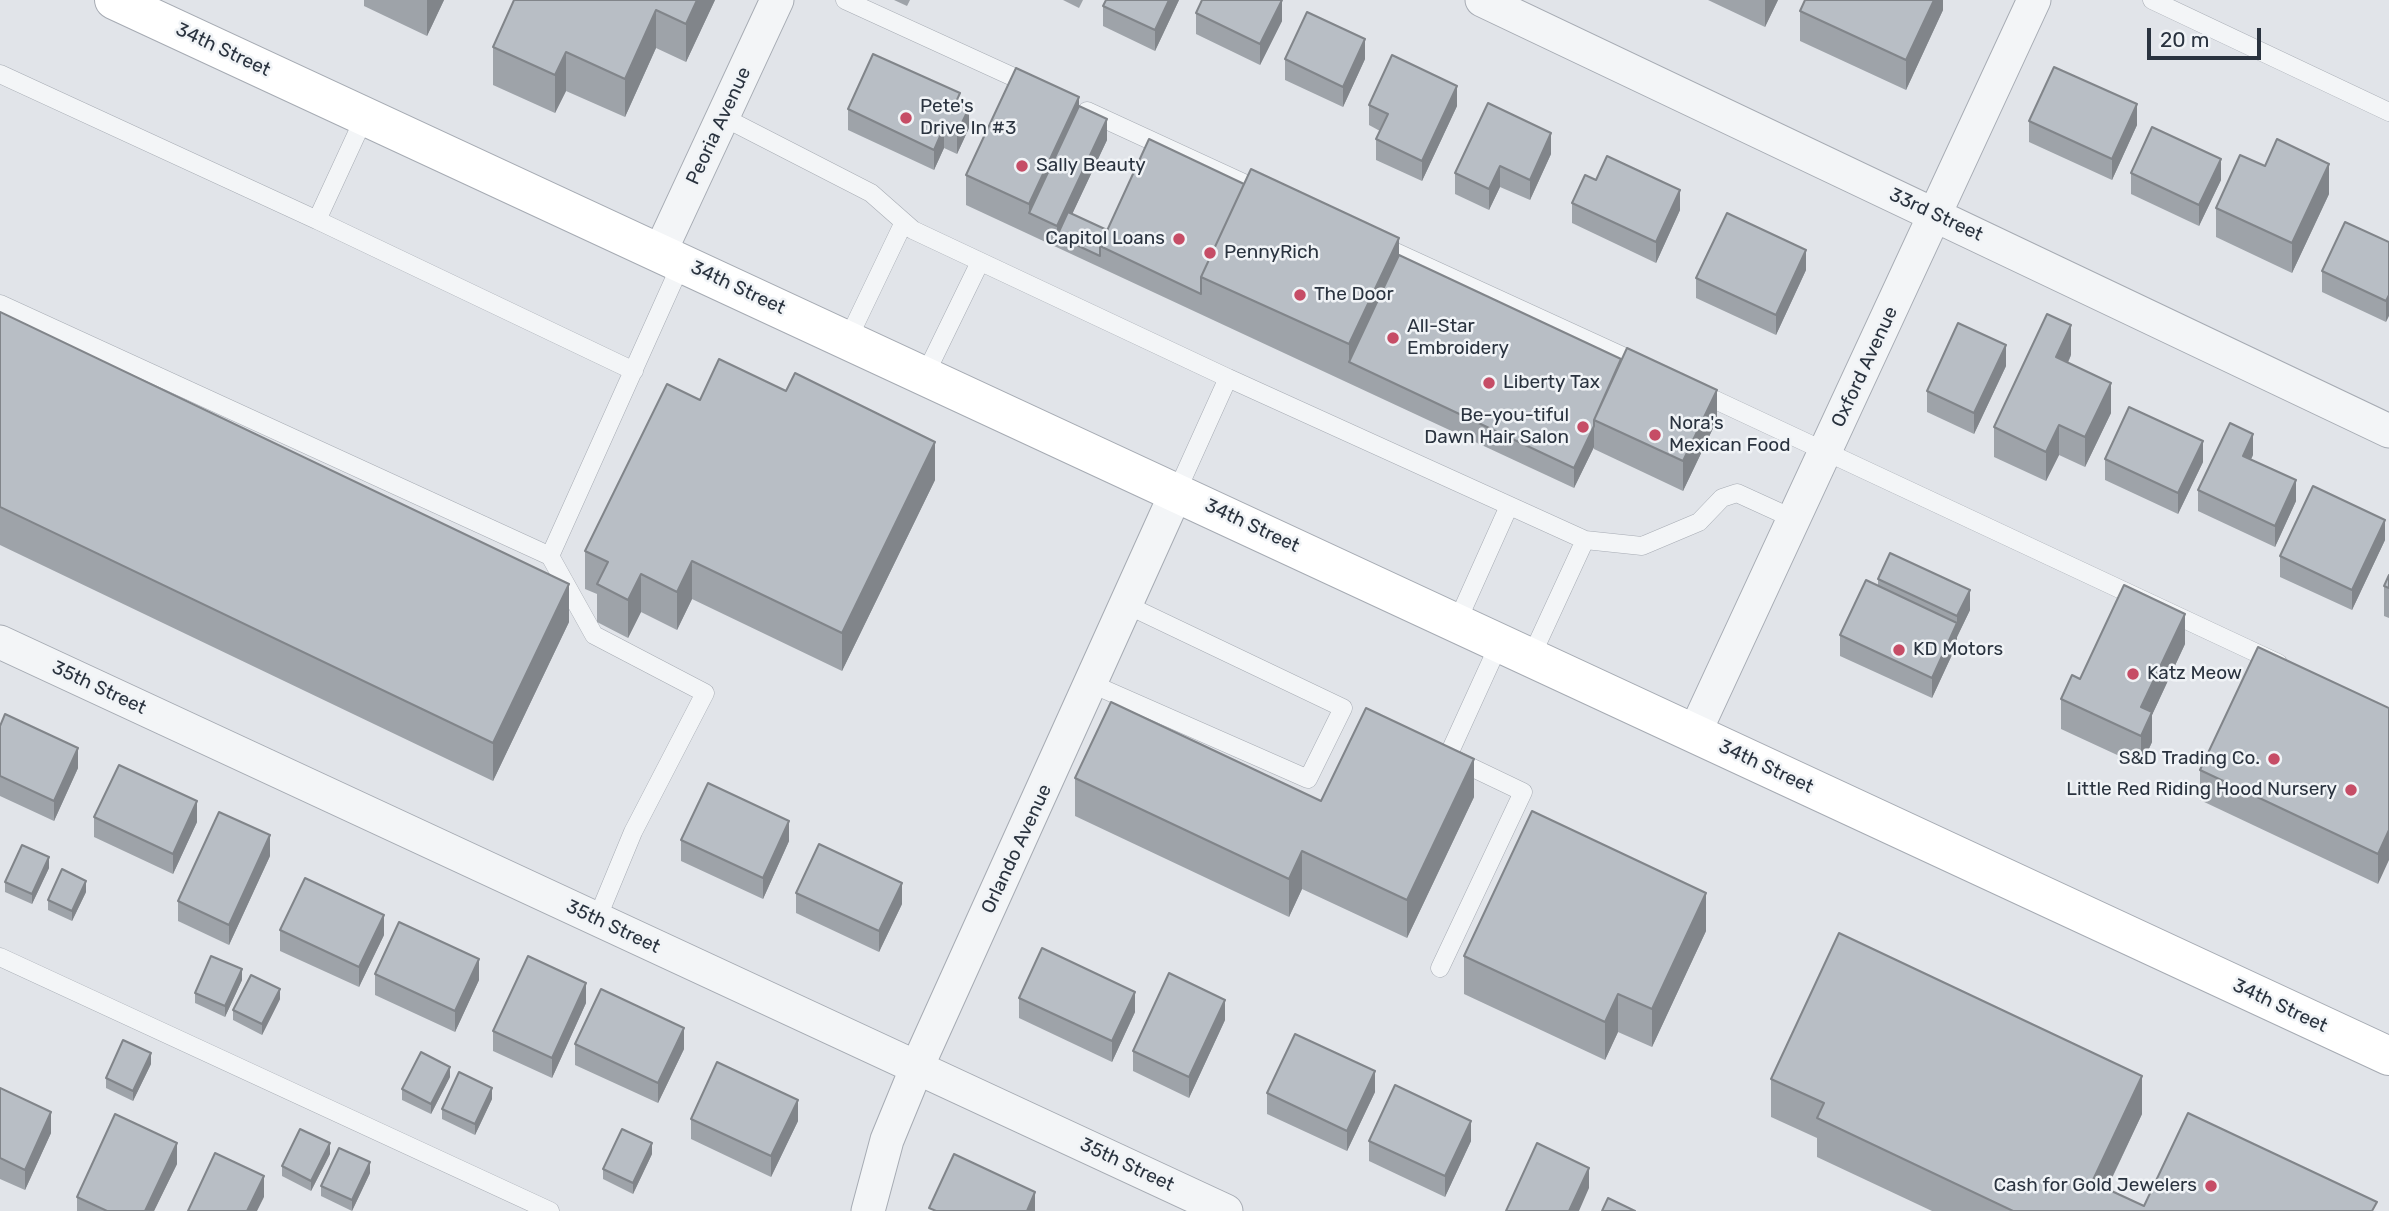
<!DOCTYPE html>
<style>
body{margin:0}
#map{position:relative;width:2389px;height:1211px;overflow:hidden;background:#e1e4e9;font-family:Rubik,sans-serif}
canvas{display:block}
.scale{position:absolute;left:2147px;top:28px;width:114px;height:32px;box-sizing:border-box;border:4px solid #2a333f;border-top:0;padding-left:9px;font-size:21px;line-height:24px;white-space:nowrap;color:#2a333f;-webkit-text-stroke:5px #f0f3f6;paint-order:stroke}
</style>
<div id="map">
<canvas width="2389" height="1211"></canvas>
<div class="scale">20 m</div>
</div>
<script>
const c = document.querySelector('canvas').getContext('2d');
c.lineJoin = 'round';
function strokePath(path, color, width, dash) {
  c.strokeStyle = color;
  c.lineWidth = width;
  c.lineCap = dash ? 'butt' : 'round';
  c.setLineDash(dash || []);
  c.stroke(path);
}
function fillPath(path, color) {
  c.fillStyle = color;
  c.fill(path, 'evenodd');
}
function drawText(font, color, halo, rows, align = 'center') {
  c.font = font + ' Rubik,sans-serif';
  c.lineWidth = 5;
  c.setLineDash([]);
  c.textBaseline = 'middle';
  c.strokeStyle = halo;
  c.fillStyle = color;
  for (const [text, x, y, turn = 0] of rows) {
    c.save();
    c.translate(x, y);
    c.rotate((+turn || 0) * Math.PI / 180);
    c.textAlign = isNaN(turn) ? turn : align;
    if (halo) c.strokeText(text, 0, 0);
    c.fillText(text, 0, 0);
    c.restore();
  }
}
const lane = new Path2D(`
 M 845,0 L 1033,86
 M 2152,0 L 2389,112
 M 0,74 L 317,220 L 365,116
 M 1087,111 L 1265,193
 M 723,117 L 871,193 L 913,230 L 1228,378
 M 317,220 L 634,371
 M 1380,245 L 1644,366
 M 0,304 L 550,556
 M 848,339 L 904,222
 M 925,375 L 980,262
 M 1694,390 L 2278,663
 M 1177,491 L 1228,378 L 1585,540 L 1642,546 L 1699,522 L 1722,498 L 1737,493 L 1794,519
 M 1457,622 L 1509,506
 M 1531,657 L 1585,540
 M 1092,684 L 1308,779 L 1343,708 L 1127,605
 M 1448,756 L 1500,642
 M 597,919 L 633,832 L 705,693 L 594,635 L 550,556 L 682,262
 M 0,957 L 550,1211
 M 1440,968 L 1523,792 L 1454,759`);
const street = new Path2D(`
 M 1482,0 L 2389,431
 M 660,252 L 777,0
 M 0,642 L 1226,1211
 M 1694,734 L 2034,0
 M 868,1211 L 887,1140 L 917,1067 L 1177,491`);
const secondary = new Path2D(`
 M 114,0 L 2389,1056`);
strokePath(lane, '#a6abb3', 19);
strokePath(street, '#a6abb3', 35);
strokePath(secondary, '#a6abb3', 40);
strokePath(lane, '#f3f5f7', 18);
strokePath(street, '#f3f5f7', 33);
strokePath(secondary, '#fff', 38);
fillPath(new Path2D(`
 M 364,0 L 444,0 L 427,36 L 364,6 Z
 M 514,0 L 715,0 L 686,62 L 656,48 L 625,117 L 566,91 L 555,113 L 493,85 L 493,47 Z
 M 894,0 L 910,0 L 907,6 Z
 M 1063,0 L 1083,0 L 1079,8 Z
 M 1179,0 L 1155,51 L 1103,26 L 1103,6 Z
 M 1708,0 L 1778,0 L 1765,27 Z
 M 1943,0 L 1943,10 L 1906,90 L 1800,41 L 1800,11 Z
 M 1196,13 L 1282,21 L 1260,65 L 1196,34 Z
 M 1285,59 L 1365,59 L 1343,107 L 1285,80 Z
 M 960,103 L 969,128 L 957,154 L 944,148 L 934,170 L 848,130 L 848,109 Z
 M 1369,105 L 1457,106 L 1422,181 L 1376,160 L 1376,139 L 1380,131 L 1369,125 Z
 M 1079,106 L 1107,140 L 1072,214 L 1107,230 L 1399,255 L 1717,420 L 1683,491 L 1594,449 L 1594,447 L 1574,488 L 966,205 L 966,175 Z
 M 2029,121 L 2137,125 L 2112,180 L 2029,142 Z
 M 1551,154 L 1530,200 L 1500,187 L 1489,210 L 1455,194 L 1455,173 Z
 M 2265,166 L 2329,194 L 2292,273 L 2216,237 L 2216,208 Z
 M 2131,173 L 2221,180 L 2199,226 L 2131,194 Z
 M 1596,180 L 1680,210 L 1656,263 L 1572,223 L 1572,203 Z
 M 2389,242 L 2386,322 L 2322,292 L 2322,271 Z
 M 1806,270 L 1776,335 L 1696,298 L 1696,278 Z
 M 0,312 L 569,622 L 493,781 L 0,545 Z
 M 2071,355 L 2068,363 L 2111,413 L 2085,467 L 2059,455 L 2046,481 L 1994,457 L 1994,427 Z
 M 2006,366 L 1974,434 L 1927,412 L 1927,391 Z
 M 700,400 L 935,480 L 842,671 L 692,599 L 677,630 L 641,612 L 628,638 L 597,622 L 597,594 L 585,589 L 585,551 Z
 M 2253,455 L 2251,459 L 2296,501 L 2275,547 L 2198,511 L 2198,490 Z
 M 2105,459 L 2203,462 L 2178,514 L 2105,480 Z
 M 2385,540 L 2352,610 L 2280,577 L 2280,556 Z
 M 2389,575 L 2389,618 L 2384,616 L 2384,586 Z
 M 1878,579 L 1970,610 L 1957,637 L 1957,644 L 1932,698 L 1840,656 L 1840,635 L 1878,586 Z
 M 2185,644 L 2152,715 L 2152,742 L 2141,766 L 2061,729 L 2061,699 L 2080,679 Z
 M 2389,708 L 2378,884 L 2200,800 L 2200,770 Z
 M 0,726 L 78,768 L 54,821 L 0,796 Z
 M 1075,778 L 1321,801 L 1474,797 L 1407,938 L 1302,889 L 1289,917 L 1075,816 Z
 M 94,817 L 197,822 L 173,874 L 94,837 Z
 M 681,840 L 789,841 L 763,899 L 681,861 Z
 M 270,856 L 229,945 L 178,921 L 178,901 Z
 M 49,868 L 32,904 L 5,892 L 5,882 Z
 M 86,892 L 72,921 L 48,910 L 48,900 Z
 M 796,893 L 902,904 L 879,952 L 796,913 Z
 M 280,930 L 384,935 L 359,987 L 280,951 Z
 M 1706,931 L 1652,1047 L 1618,1032 L 1605,1060 L 1464,994 L 1464,956 Z
 M 375,974 L 479,980 L 455,1032 L 375,995 Z
 M 242,980 L 225,1017 L 195,1003 L 195,993 Z
 M 1019,998 L 1135,1012 L 1112,1062 L 1019,1018 Z
 M 280,999 L 262,1035 L 233,1020 L 233,1010 Z
 M 586,1003 L 552,1078 L 493,1051 L 493,1031 Z
 M 1225,1020 L 1189,1098 L 1133,1071 L 1133,1051 Z
 M 575,1044 L 684,1049 L 658,1103 L 575,1065 Z
 M 151,1064 L 133,1101 L 106,1088 L 106,1078 Z
 M 450,1077 L 431,1114 L 402,1100 L 402,1089 Z
 M 1771,1079 L 2142,1114 L 2107,1189 L 2144,1206 L 2377,1211 L 1932,1211 L 1817,1157 L 1817,1138 L 1771,1117 Z
 M 0,1088 L 51,1133 L 25,1190 L 0,1179 Z
 M 1375,1092 L 1347,1151 L 1267,1114 L 1267,1093 Z
 M 492,1099 L 475,1135 L 442,1119 L 442,1109 Z
 M 691,1119 L 798,1121 L 771,1177 L 691,1139 Z
 M 1369,1141 L 1471,1141 L 1445,1197 L 1369,1161 Z
 M 330,1154 L 311,1191 L 282,1176 L 282,1166 Z
 M 652,1154 L 633,1194 L 603,1179 L 603,1169 Z
 M 177,1164 L 154,1211 L 77,1211 L 77,1197 Z
 M 370,1173 L 352,1211 L 321,1196 L 321,1186 Z`), '#9ea3a9');
fillPath(new Path2D(`
 M 427,0 L 444,0 L 427,36 Z
 M 697,0 L 715,0 L 686,62 L 686,24 Z
 M 1169,0 L 1179,0 L 1155,51 L 1155,30 Z
 M 1282,0 L 1282,21 L 1260,65 L 1260,44 Z
 M 1765,0 L 1778,0 L 1765,27 Z
 M 1934,0 L 1943,0 L 1943,10 L 1906,90 L 1906,60 Z
 M 656,10 L 656,48 L 625,117 L 625,79 Z
 M 1365,39 L 1365,59 L 1343,107 L 1343,87 Z
 M 566,52 L 566,91 L 555,113 L 555,75 Z
 M 1457,86 L 1457,106 L 1422,181 L 1422,161 Z
 M 1079,97 L 1079,127 L 1029,213 L 1029,204 Z
 M 2137,104 L 2137,125 L 2112,180 L 2112,159 Z
 M 969,108 L 969,128 L 957,154 L 957,133 Z
 M 1107,119 L 1107,140 L 1061,238 L 1057,236 L 1057,226 Z
 M 944,127 L 944,148 L 934,170 L 934,150 Z
 M 1551,133 L 1551,154 L 1530,200 L 1530,180 Z
 M 2221,159 L 2221,180 L 2199,226 L 2199,205 Z
 M 2329,164 L 2329,194 L 2292,273 L 2292,243 Z
 M 1500,166 L 1500,187 L 1489,210 L 1489,189 Z
 M 1680,190 L 1680,210 L 1656,263 L 1656,242 Z
 M 1399,238 L 1399,276 L 1349,362 L 1349,344 Z
 M 1806,250 L 1806,270 L 1776,335 L 1776,315 Z
 M 2389,295 L 2389,316 L 2386,322 L 2386,301 Z
 M 2071,325 L 2071,355 L 2056,387 L 2056,357 Z
 M 2006,345 L 2006,366 L 1974,434 L 1974,413 Z
 M 2111,383 L 2111,413 L 2085,467 L 2085,437 Z
 M 1717,390 L 1717,420 L 1683,491 L 1683,461 Z
 M 2059,425 L 2059,455 L 2046,481 L 2046,452 Z
 M 1594,426 L 1594,447 L 1574,488 L 1574,468 Z
 M 2253,434 L 2253,455 L 2243,476 L 2243,456 Z
 M 2203,441 L 2203,462 L 2178,514 L 2178,493 Z
 M 935,442 L 935,480 L 842,671 L 842,633 Z
 M 2296,480 L 2296,501 L 2275,547 L 2275,526 Z
 M 2385,520 L 2385,540 L 2352,610 L 2352,590 Z
 M 692,561 L 692,599 L 677,630 L 677,592 Z
 M 641,574 L 641,612 L 628,638 L 628,600 Z
 M 569,584 L 569,622 L 493,781 L 493,743 Z
 M 1970,590 L 1970,610 L 1957,637 L 1957,644 L 1932,698 L 1932,678 L 1957,624 L 1957,616 Z
 M 2185,614 L 2185,644 L 2152,715 L 2152,742 L 2141,766 L 2141,707 Z
 M 78,748 L 78,768 L 54,821 L 54,801 Z
 M 1474,759 L 1474,797 L 1407,938 L 1407,900 Z
 M 197,801 L 197,822 L 173,874 L 173,854 Z
 M 789,821 L 789,841 L 763,899 L 763,878 Z
 M 2389,830 L 2389,860 L 2378,884 L 2378,854 Z
 M 270,835 L 270,856 L 229,945 L 229,925 Z
 M 1302,851 L 1302,889 L 1289,917 L 1289,879 Z
 M 49,857 L 49,868 L 32,904 L 32,894 Z
 M 86,881 L 86,892 L 72,921 L 72,911 Z
 M 902,883 L 902,904 L 879,952 L 879,931 Z
 M 1706,893 L 1706,931 L 1652,1047 L 1652,1009 Z
 M 384,915 L 384,935 L 359,987 L 359,967 Z
 M 479,959 L 479,980 L 455,1032 L 455,1011 Z
 M 242,969 L 242,980 L 225,1017 L 225,1006 Z
 M 586,983 L 586,1003 L 552,1078 L 552,1058 Z
 M 280,989 L 280,999 L 262,1035 L 262,1024 Z
 M 1135,992 L 1135,1012 L 1112,1062 L 1112,1041 Z
 M 1618,994 L 1618,1032 L 1605,1060 L 1605,1022 Z
 M 1225,1000 L 1225,1020 L 1189,1098 L 1189,1077 Z
 M 684,1028 L 684,1049 L 658,1103 L 658,1083 Z
 M 151,1053 L 151,1064 L 133,1101 L 133,1091 Z
 M 450,1067 L 450,1077 L 431,1114 L 431,1104 Z
 M 1375,1071 L 1375,1092 L 1347,1151 L 1347,1131 Z
 M 2142,1076 L 2142,1114 L 2096,1211 L 2092,1182 Z
 M 492,1088 L 492,1099 L 475,1135 L 475,1124 Z
 M 798,1100 L 798,1121 L 771,1177 L 771,1156 Z
 M 51,1112 L 51,1133 L 25,1190 L 25,1170 Z
 M 1471,1121 L 1471,1141 L 1445,1197 L 1445,1176 Z
 M 177,1143 L 177,1164 L 154,1211 L 145,1211 Z
 M 330,1143 L 330,1154 L 311,1191 L 311,1181 Z
 M 652,1143 L 652,1154 L 633,1194 L 633,1183 Z
 M 370,1162 L 370,1173 L 352,1211 L 352,1200 Z
 M 1589,1168 L 1589,1188 L 1579,1211 L 1569,1211 Z
 M 264,1176 L 264,1197 L 257,1211 L 247,1211 Z
 M 1035,1192 L 1035,1211 L 1027,1211 Z`), '#81858a');
const building = new Path2D(`
 M 514,0 L 697,0 L 686,24 L 656,10 L 625,79 L 566,52 L 555,75 L 493,47 Z
 M 1106,0 L 1169,0 L 1155,30 L 1103,6 Z
 M 1202,0 L 1282,0 L 1260,44 L 1196,13 Z
 M 1805,0 L 1934,0 L 1906,60 L 1800,11 Z
 M 1307,12 L 1365,39 L 1343,87 L 1285,59 Z
 M 873,54 L 960,93 L 956,102 L 969,108 L 957,133 L 944,127 L 934,150 L 848,109 Z
 M 1392,55 L 1457,86 L 1422,161 L 1376,139 L 1388,114 L 1369,105 Z
 M 2054,67 L 2137,104 L 2112,159 L 2029,121 Z
 M 1016,68 L 1079,97 L 1029,204 L 966,175 Z
 M 1488,103 L 1551,133 L 1530,180 L 1500,166 L 1489,189 L 1455,173 Z
 M 1079,106 L 1107,119 L 1057,226 L 1029,213 Z
 M 2152,127 L 2221,159 L 2199,205 L 2131,173 Z
 M 1149,139 L 1244,184 L 1201,277 L 1201,294 L 1100,246 Z
 M 2277,139 L 2329,164 L 2292,243 L 2216,208 L 2240,155 L 2265,166 Z
 M 1607,156 L 1680,190 L 1656,242 L 1572,203 L 1585,175 L 1596,180 Z
 M 1251,169 L 1399,238 L 1349,344 L 1201,277 Z
 M 1068,212 L 1107,230 L 1100,246 L 1100,256 L 1057,236 Z
 M 1727,213 L 1806,250 L 1776,315 L 1696,278 Z
 M 2345,222 L 2389,242 L 2389,295 L 2386,301 L 2322,271 Z
 M 1399,255 L 1621,359 L 1594,420 L 1594,426 L 1574,468 L 1349,362 Z
 M 0,312 L 569,584 L 493,743 L 0,507 Z
 M 2047,314 L 2071,325 L 2056,357 L 2111,383 L 2085,437 L 2059,425 L 2046,452 L 1994,427 Z
 M 1958,323 L 2006,345 L 1974,413 L 1927,391 Z
 M 1627,348 L 1717,390 L 1683,461 L 1594,420 Z
 M 719,359 L 786,391 L 795,373 L 935,442 L 842,633 L 692,561 L 677,592 L 641,574 L 628,600 L 597,584 L 608,562 L 585,551 L 667,384 L 700,400 Z
 M 2129,407 L 2203,441 L 2178,493 L 2105,459 Z
 M 2230,423 L 2253,434 L 2243,456 L 2296,480 L 2275,526 L 2198,490 Z
 M 2313,486 L 2385,520 L 2352,590 L 2280,556 Z
 M 1890,553 L 1970,590 L 1957,616 L 1878,579 Z
 M 2389,575 L 2389,588 L 2384,586 Z
 M 1866,580 L 1957,623 L 1932,678 L 1840,635 Z
 M 2124,585 L 2185,614 L 2141,707 L 2152,712 L 2141,736 L 2061,699 L 2072,675 L 2080,679 Z
 M 2258,647 L 2389,708 L 2389,830 L 2378,854 L 2200,770 Z
 M 1111,702 L 1321,801 L 1366,708 L 1474,759 L 1407,900 L 1302,851 L 1289,879 L 1075,778 Z
 M 5,714 L 78,748 L 54,801 L 0,776 L 0,726 Z
 M 119,765 L 197,801 L 173,854 L 94,817 Z
 M 708,783 L 789,821 L 763,878 L 681,840 Z
 M 1532,811 L 1706,893 L 1652,1009 L 1618,994 L 1605,1022 L 1464,956 Z
 M 219,812 L 270,835 L 229,925 L 178,901 Z
 M 819,844 L 902,883 L 879,931 L 796,893 Z
 M 22,845 L 49,857 L 32,894 L 5,882 Z
 M 62,869 L 86,881 L 72,911 L 48,900 Z
 M 305,878 L 384,915 L 359,967 L 280,930 Z
 M 399,922 L 479,959 L 455,1011 L 375,974 Z
 M 1839,933 L 2142,1076 L 2092,1182 L 2144,1206 L 2188,1113 L 2377,1202 L 2372,1211 L 2013,1211 L 1817,1118 L 1824,1103 L 1771,1079 Z
 M 1042,948 L 1135,992 L 1112,1041 L 1019,998 Z
 M 211,956 L 242,969 L 225,1006 L 195,993 Z
 M 528,956 L 586,983 L 552,1058 L 493,1031 Z
 M 1169,973 L 1225,1000 L 1189,1077 L 1133,1051 Z
 M 251,975 L 280,989 L 262,1024 L 233,1010 Z
 M 601,989 L 684,1028 L 658,1083 L 575,1044 Z
 M 1295,1034 L 1375,1071 L 1347,1131 L 1267,1093 Z
 M 123,1040 L 151,1053 L 133,1091 L 106,1078 Z
 M 421,1052 L 450,1067 L 431,1104 L 402,1089 Z
 M 717,1062 L 798,1100 L 771,1156 L 691,1119 Z
 M 459,1072 L 492,1088 L 475,1124 L 442,1109 Z
 M 1395,1085 L 1471,1121 L 1445,1176 L 1369,1141 Z
 M 0,1088 L 51,1112 L 25,1170 L 0,1158 Z
 M 115,1114 L 177,1143 L 145,1211 L 107,1211 L 77,1197 Z
 M 300,1129 L 330,1143 L 311,1181 L 282,1166 Z
 M 622,1129 L 652,1143 L 633,1183 L 603,1169 Z
 M 1537,1143 L 1589,1168 L 1569,1211 L 1506,1211 Z
 M 339,1148 L 370,1162 L 352,1200 L 321,1186 Z
 M 215,1153 L 264,1176 L 247,1211 L 188,1211 Z
 M 954,1154 L 1035,1192 L 1027,1211 L 936,1211 L 929,1208 Z
 M 1608,1198 L 1635,1211 L 1602,1211 Z`);
fillPath(building, '#b8bec5');
strokePath(building, '#81858a', 2);
for (const [x, y, r, color] of [
 [906,118,7,"#c64d66"],
 [1022,166,7,"#c64d66"],
 [1179,239,7,"#c64d66"],
 [1210,253,7,"#c64d66"],
 [1300,295,7,"#c64d66"],
 [1393,338,7,"#c64d66"],
 [1489,383,7,"#c64d66"],
 [1583,427,7,"#c64d66"],
 [1655,435,7,"#c64d66"],
 [1899,650,7,"#c64d66"],
 [2133,674,7,"#c64d66"],
 [2274,759,7,"#c64d66"],
 [2351,790,7,"#c64d66"],
 [2211,1186,7,"#c64d66"]
]) {
  const dot = new Path2D();
  dot.arc(x, y, r, 0, 2 * Math.PI);
  c.fillStyle = color;
  c.fill(dot);
  strokePath(dot, '#f0f3f6', 2.5);
}
drawText('19px', '#2a333f', '#f0f3f6', [
 ["34th Street",223,50,25],
 ["Peoria Avenue",719,126,-65],
 ["33rd Street",1936,215,25],
 ["34th Street",738,288,25],
 ["Oxford Avenue",1865,367,-65],
 ["34th Street",1252,526,25],
 ["35th Street",99,688,25],
 ["34th Street",1766,767,25],
 ["Orlando Avenue",1017,849,-65],
 ["35th Street",613,927,25],
 ["34th Street",2280,1006,25],
 ["35th Street",1127,1165,25]
]);
drawText('19px', '#2a333f', '#f0f3f6', [
 ["Pete's",920,107],
 ["Drive In #3",920,129],
 ["Sally Beauty",1036,166],
 ["Capitol Loans",1165,239,"right"],
 ["PennyRich",1224,253],
 ["The Door",1314,295],
 ["All-Star",1407,327],
 ["Embroidery",1407,349],
 ["Liberty Tax",1503,383],
 ["Be-you-tiful",1569,416,"right"],
 ["Dawn Hair Salon",1569,438,"right"],
 ["Nora's",1669,424],
 ["Mexican Food",1669,446],
 ["KD Motors",1913,650],
 ["Katz Meow",2147,674],
 ["S&D Trading Co.",2260,759,"right"],
 ["Little Red Riding Hood Nursery",2337,790,"right"],
 ["Cash for Gold Jewelers",2197,1186,"right"]
], 'left');
</script>
